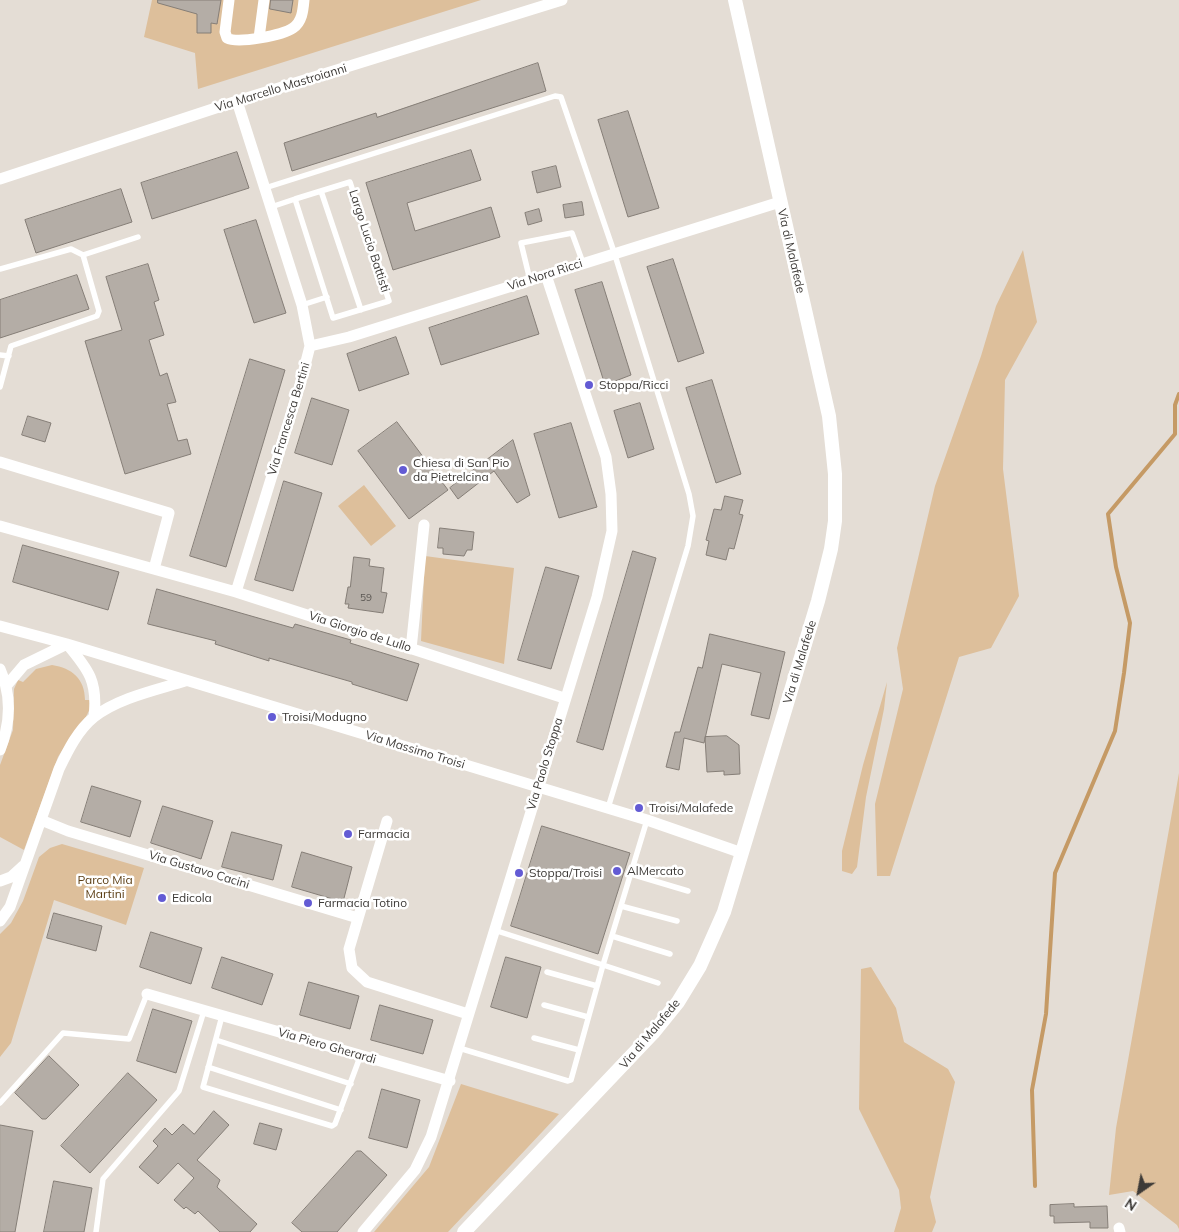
<!DOCTYPE html>
<style>
body{margin:0}
#map{position:relative;width:1179px;height:1232px;overflow:hidden;background:#e4ddd5;font-family:Mulish,sans-serif}
canvas{display:block}
.north{position:absolute;left:1114px;top:1167px;width:50px;height:50px;-webkit-text-stroke:4px #fff;paint-order:stroke;rotate:213deg;font-size:14px;font-weight:700;line-height:20px;text-align:center;color:#3d3a37}
.north::after{content:'';display:block;margin:auto;width:18px;height:22px;background:#3d3a37;clip-path:polygon(50% 0,100% 100%,50% 72%,0 100%)}
</style>
<div id="map">
<canvas width="1179" height="1232"></canvas>
<div class="north">N</div>
</div>
<script>
const c = document.querySelector('canvas').getContext('2d');
c.lineJoin = 'round';
function fillPath(path, color) {
  c.fillStyle = color;
  c.fill(path, 'evenodd');
}
function strokePath(path, color, width, dash) {
  c.strokeStyle = color;
  c.lineWidth = width;
  c.lineCap = dash ? 'butt' : 'round';
  c.setLineDash(dash || []);
  c.stroke(path);
}
function drawText(font, color, halo, rows, align = 'center') {
  c.font = font + ' Mulish,sans-serif';
  c.lineWidth = 5;
  c.setLineDash([]);
  c.textBaseline = 'middle';
  c.strokeStyle = halo;
  c.fillStyle = color;
  for (const [text, x, y, turn = 0] of rows) {
    c.save();
    c.translate(x, y);
    c.rotate((+turn || 0) * Math.PI / 180);
    c.textAlign = isNaN(turn) ? turn : align;
    if (halo) c.strokeText(text, 0, 0);
    c.fillText(text, 0, 0);
    c.restore();
  }
}
fillPath(new Path2D(`
 M 152,0 L 481,0 L 198,89 L 195,53 L 144,37 Z
 M 1023,250 L 1037,322 L 1005,380 L 1003,469 L 1019,596 L 991,648 L 959,657 L 890,876 L 877,876 L 875,804 L 903,689 L 897,648 L 935,486 L 981,356 L 996,306 Z
 M 364,485 L 396,526 L 371,546 L 338,506 Z
 M 425,556 L 514,568 L 504,664 L 421,641 Z
 M 52,665 C 72,668 85,679 85,700 L 91,700 C 92,717 67,741 58,757 L 24,850 L 0,837 L 0,765 L 13,730 L 14,689 L 18,680 L 23,682 L 36,669 Z
 M 887,682 L 884,709 L 866,797 L 857,867 L 852,874 L 842,871 L 842,851 L 863,765 Z
 M 1179,773 L 1179,1229 L 1177,1225 L 1133,1191 L 1109,1195 L 1116,1128 Z
 M 62,844 L 144,868 L 126,925 L 54,900 L 11,1043 L 0,1057 L 0,934 L 11,923 L 23,901 L 39,857 L 50,848 Z
 M 871,967 L 896,1008 L 904,1042 L 948,1069 L 955,1082 L 930,1197 L 936,1222 L 932,1232 L 894,1232 L 901,1208 L 899,1190 L 859,1109 L 861,969 Z
 M 461,1084 L 559,1114 L 448,1232 L 374,1232 L 429,1167 Z`), '#ddbf9b');
strokePath(new Path2D(`
 M 1035,1186 L 1032,1090 L 1046,1014 L 1055,873 L 1115,731 L 1124,673 L 1130,623 L 1116,567 L 1108,514 L 1175,434 L 1175,405 L 1179,394`), '#c59a65', 4);
const building = new Path2D(`
 M 158,0 L 221,0 L 217,24 L 211,23 L 211,33 L 197,33 L 197,14 L 158,3 Z
 M 271,0 L 293,0 L 291,13 L 270,9 Z
 M 538,63 L 546,91 L 292,171 L 284,143 L 376,113 L 377,117 Z
 M 628,111 L 659,208 L 628,217 L 598,120 Z
 M 471,150 L 481,180 L 407,203 L 415,231 L 491,207 L 500,237 L 393,270 L 366,183 Z
 M 237,152 L 249,188 L 152,219 L 141,183 Z
 M 556,166 L 561,187 L 537,193 L 532,172 Z
 M 121,189 L 132,222 L 36,253 L 25,220 Z
 M 582,202 L 584,215 L 565,218 L 563,205 Z
 M 539,209 L 542,221 L 528,225 L 525,213 Z
 M 256,220 L 286,313 L 254,323 L 224,230 Z
 M 673,259 L 704,353 L 678,362 L 647,267 Z
 M 148,264 L 159,300 L 154,302 L 164,335 L 149,340 L 160,376 L 167,373 L 176,402 L 167,404 L 178,441 L 187,439 L 191,454 L 125,474 L 85,341 L 122,330 L 106,277 Z
 M 77,275 L 89,309 L 0,338 L 0,300 Z
 M 602,282 L 631,375 L 605,385 L 575,290 Z
 M 527,296 L 539,334 L 441,365 L 429,328 Z
 M 396,337 L 409,374 L 359,391 L 347,354 Z
 M 250,359 L 285,370 L 226,567 L 190,556 Z
 M 712,380 L 741,474 L 716,483 L 686,388 Z
 M 312,398 L 349,410 L 332,465 L 295,453 Z
 M 640,403 L 654,449 L 628,458 L 614,411 Z
 M 28,416 L 51,423 L 45,442 L 22,435 Z
 M 397,422 L 448,490 L 409,519 L 358,451 Z
 M 571,423 L 597,507 L 559,518 L 534,434 Z
 M 513,440 L 530,495 L 517,503 L 494,471 L 458,499 L 450,488 Z
 M 284,481 L 322,493 L 293,591 L 255,580 Z
 M 725,496 L 743,500 L 739,514 L 743,515 L 734,549 L 729,548 L 726,560 L 706,555 L 709,541 L 706,540 L 714,509 L 721,510 Z
 M 440,528 L 474,532 L 472,550 L 467,550 L 464,556 L 443,554 L 443,548 L 438,548 Z
 M 23,545 L 119,572 L 108,610 L 13,582 Z
 M 633,551 L 656,558 L 603,750 L 577,742 Z
 M 354,557 L 370,559 L 369,566 L 384,568 L 381,592 L 387,593 L 383,613 L 348,608 L 349,604 L 345,604 L 348,587 L 350,587 Z
 M 546,567 L 579,576 L 551,669 L 518,660 Z
 M 157,589 L 293,628 L 295,624 L 351,640 L 350,643 L 419,664 L 407,701 L 352,684 L 352,682 L 269,658 L 269,661 L 215,644 L 216,641 L 148,624 Z
 M 710,634 L 785,652 L 769,719 L 751,715 L 761,673 L 722,664 L 704,743 L 684,738 L 679,770 L 666,767 L 675,732 L 680,732 L 698,667 L 702,668 Z
 M 727,736 L 739,745 L 740,774 L 724,775 L 724,771 L 707,772 L 705,737 Z
 M 92,786 L 141,801 L 130,837 L 81,822 Z
 M 163,806 L 213,821 L 201,859 L 151,843 Z
 M 542,826 L 630,853 L 598,954 L 511,926 Z
 M 232,832 L 282,845 L 273,880 L 222,867 Z
 M 302,852 L 352,867 L 343,902 L 292,887 Z
 M 54,913 L 102,926 L 96,951 L 47,938 Z
 M 151,932 L 202,948 L 191,984 L 140,967 Z
 M 222,957 L 273,974 L 262,1005 L 212,988 Z
 M 506,957 L 541,967 L 527,1018 L 491,1007 Z
 M 309,982 L 359,996 L 350,1029 L 300,1015 Z
 M 380,1005 L 433,1020 L 423,1054 L 371,1040 Z
 M 153,1009 L 192,1021 L 176,1073 L 137,1061 Z
 M 49,1056 L 79,1085 L 46,1119 L 42,1119 L 15,1093 Z
 M 128,1073 L 157,1100 L 90,1173 L 61,1146 Z
 M 382,1089 L 420,1100 L 407,1148 L 369,1138 Z
 M 214,1111 L 229,1125 L 197,1160 L 220,1180 L 217,1187 L 257,1224 L 250,1232 L 220,1232 L 198,1211 L 195,1214 L 186,1207 L 184,1209 L 174,1200 L 194,1178 L 178,1163 L 158,1184 L 139,1167 L 158,1146 L 153,1141 L 165,1128 L 172,1135 L 183,1124 L 194,1134 Z
 M 260,1123 L 282,1129 L 276,1150 L 254,1144 Z
 M 0,1125 L 33,1131 L 15,1232 L 0,1232 Z
 M 357,1151 L 361,1151 L 387,1175 L 337,1232 L 302,1232 L 292,1223 Z
 M 54,1181 L 92,1188 L 84,1232 L 44,1232 Z
 M 1074,1204 L 1074,1207 L 1107,1206 L 1108,1228 L 1090,1228 L 1090,1222 L 1054,1223 L 1054,1216 L 1050,1216 L 1050,1205 Z`);
fillPath(building, '#b4ada6');
strokePath(building, '#857e77', 1);
strokePath(new Path2D(`
 M 350,182 L 389,301 L 333,318 L 295,199 Z
 M 265,188 L 555,96 L 561,97 L 614,252 L 689,494 L 693,516 L 688,546 L 608,808
 M 321,191 L 361,310
 M 271,207 L 295,199
 M 83,255 L 138,237
 M 0,269 L 71,249 L 83,255 L 99,311 L 97,316 L 11,346 L 0,387
 M 530,280 L 521,243 L 572,233 L 583,263
 M 302,305 L 327,297
 M 0,355 L 9,356
 M 631,874 L 688,891
 M 621,906 L 677,921
 M 494,930 L 603,965 L 647,820
 M 612,936 L 670,954
 M 547,972 L 597,986
 M 544,1005 L 588,1017
 M 222,1016 L 203,1087 L 332,1126 L 335,1124 L 360,1057
 M 534,1038 L 579,1050
 M 216,1040 L 351,1084
 M 459,1048 L 568,1081 L 571,1080 L 603,965 L 658,983
 M 208,1067 L 341,1110
 M 0,1103 L 63,1033 L 129,1039 L 147,994
 M 96,1232 L 103,1179 L 179,1091 L 204,1011`), '#fff', 5.5);
strokePath(new Path2D(`
 M 229,0 L 225,32 L 227,38 C 238,44 283,35 293,28 C 302,22 303,11 304,0
 M 259,38 L 264,0
 M 0,179 L 237,101 L 562,0
 M 310,346 L 349,337 L 780,202
 M 0,462 L 169,513 L 154,569
 M 0,526 L 236,592 L 564,698
 M 236,592 L 300,385 L 310,346 L 302,305 L 237,101
 M 0,626 L 67,644 L 647,820 L 742,853
 M 67,644 C 89,670 98,682 94,717
 M 411,649 L 424,525
 M 0,669 C 12,696 11,722 0,750
 M 7,685 L 24,665 L 67,644
 M 41,820 L 68,831 L 358,918
 M 387,821 L 349,949 L 352,968 L 367,982 L 468,1014
 M 0,881 L 11,877 L 23,866
 M 0,921 L 10,907 L 59,769 C 68,750 78,730 94,717 C 118,698 156,690 185,681
 M 147,994 L 450,1081
 M 1119,1228 L 1120,1232
 M 363,1232 L 415,1170 L 431,1137 L 597,597 L 612,531 L 611,494 L 606,457 L 546,275`), '#fff', 11);
strokePath(new Path2D(`
 M 464,1232 L 653,1033 L 678,1002 L 700,966 L 724,912 L 818,601 L 831,549 L 835,521 L 835,474 L 829,416 L 735,0`), '#fff', 14);
for (const [x, y, r, color] of [
 [589,385,5,"#635bd4"],
 [403,470,5,"#635bd4"],
 [272,717,5,"#635bd4"],
 [639,808,5,"#635bd4"],
 [348,834,5,"#635bd4"],
 [617,871,5,"#635bd4"],
 [519,873,5,"#635bd4"],
 [162,898,5,"#635bd4"],
 [308,903,5,"#635bd4"]
]) {
  const dot = new Path2D();
  dot.arc(x, y, r, 0, 2 * Math.PI);
  c.fillStyle = color;
  c.fill(dot);
  strokePath(dot, '#fff', 2);
}
drawText('10px', '#5b5753', null, [
 ["59",366,598]
]);
drawText('12px', '#3d3a37', '#fff', [
 ["Via Marcello Mastroianni",281,88,-17],
 ["Largo Lucio Battisti",369,241,72],
 ["Via di Malafede",791,251,77],
 ["Via Nora Ricci",545,275,-18],
 ["Via Francesca Bertini",289,419,-73],
 ["Via Giorgio de Lullo",360,632,18],
 ["Via di Malafede",800,662,-73],
 ["Via Massimo Troisi",415,750,17],
 ["Via Paolo Stoppa",545,764,-73],
 ["Via Gustavo Cacini",199,870,17],
 ["Via di Malafede",650,1034,-50],
 ["Via Piero Gherardi",327,1046,16]
]);
drawText('12px', '#3d3a37', '#fff', [
 ["Stoppa/Ricci",599,385],
 ["Chiesa di San Pio",413,463],
 ["da Pietrelcina",413,477],
 ["Troisi/Modugno",282,717],
 ["Troisi/Malafede",649,808],
 ["Farmacia",358,834],
 ["AlMercato",627,871],
 ["Stoppa/Troisi",529,873],
 ["Edicola",172,898],
 ["Farmacia Totino",318,903]
], 'left');
drawText('12px', '#5a3c12', '#fff', [
 ["Parco Mia",105,880],
 ["Martini",105,894]
]);
</script>
